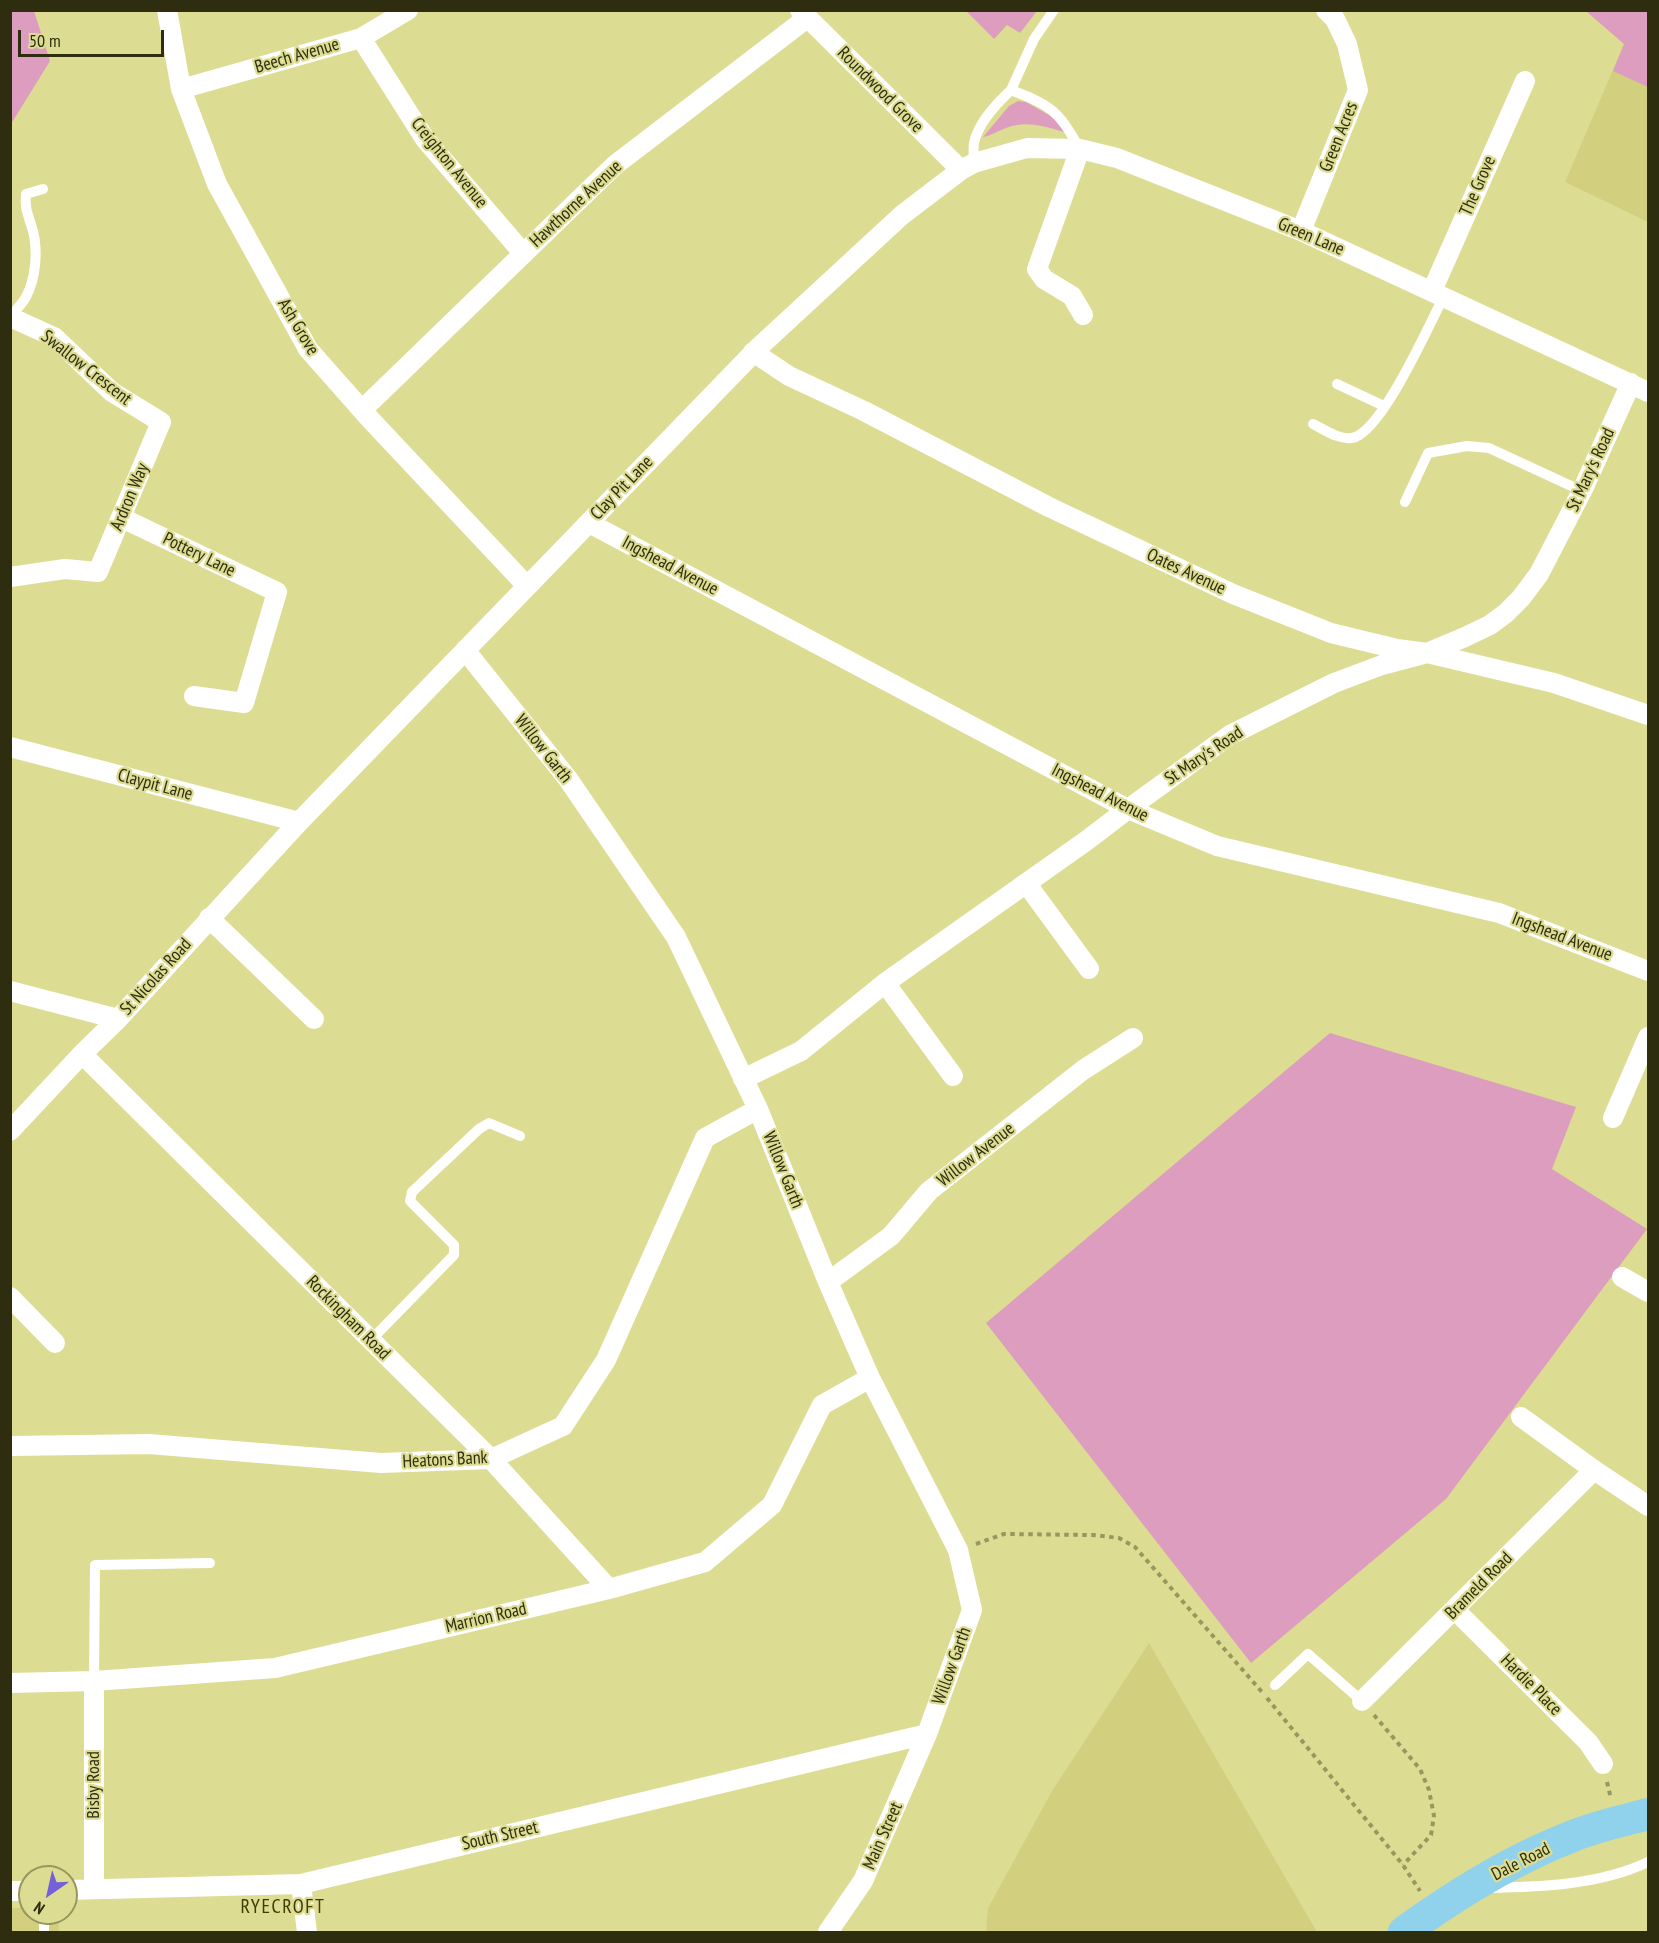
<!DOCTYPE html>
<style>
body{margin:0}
#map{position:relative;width:1659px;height:1943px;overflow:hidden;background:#dddc93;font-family:"PT Sans Narrow",sans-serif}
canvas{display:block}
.frame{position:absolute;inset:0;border:12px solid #2e2d0f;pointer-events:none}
.north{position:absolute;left:18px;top:1865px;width:60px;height:60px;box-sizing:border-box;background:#dddc93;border:2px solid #97965e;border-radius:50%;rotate:214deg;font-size:16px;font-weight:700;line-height:24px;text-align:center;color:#2e2d0f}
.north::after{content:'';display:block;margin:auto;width:21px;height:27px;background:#7560da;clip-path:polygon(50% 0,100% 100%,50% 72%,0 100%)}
.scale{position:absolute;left:18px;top:30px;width:146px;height:27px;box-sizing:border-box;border:3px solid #2e2d0f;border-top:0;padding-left:8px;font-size:18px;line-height:21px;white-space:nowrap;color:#2e2d0f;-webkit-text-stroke:4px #dddc93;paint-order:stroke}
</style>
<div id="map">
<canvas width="1659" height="1943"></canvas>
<div class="frame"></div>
<div class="north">N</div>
<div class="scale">50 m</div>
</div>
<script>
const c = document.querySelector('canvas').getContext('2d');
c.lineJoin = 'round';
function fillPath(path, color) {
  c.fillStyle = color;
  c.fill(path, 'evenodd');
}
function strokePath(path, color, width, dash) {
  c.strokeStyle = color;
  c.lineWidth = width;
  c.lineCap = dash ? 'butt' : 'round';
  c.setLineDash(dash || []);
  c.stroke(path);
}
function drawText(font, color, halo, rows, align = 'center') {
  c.font = font + ' "PT Sans Narrow",sans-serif';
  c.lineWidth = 4.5;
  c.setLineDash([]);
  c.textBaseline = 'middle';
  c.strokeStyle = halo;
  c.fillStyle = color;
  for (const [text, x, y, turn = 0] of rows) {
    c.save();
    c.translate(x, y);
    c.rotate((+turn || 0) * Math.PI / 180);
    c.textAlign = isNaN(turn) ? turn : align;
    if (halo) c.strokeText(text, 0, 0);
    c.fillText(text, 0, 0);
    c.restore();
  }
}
fillPath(new Path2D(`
 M 1586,11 L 1648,11 L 1648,222 L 1565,182 L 1624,44 Z
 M 1149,1643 L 1317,1932 L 986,1932 L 988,1908 L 1052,1791 Z
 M 10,1908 L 30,1908 L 30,1913 L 58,1913 L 59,1932 L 11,1932 Z`), '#d2d07f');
fillPath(new Path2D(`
 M 11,10 L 34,11 L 50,61 L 11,124 Z
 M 966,11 L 1037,11 L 1020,33 L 1007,25 L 994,39 Z
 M 1586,11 L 1648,11 L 1648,87 L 1613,71 L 1624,44 Z
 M 1018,101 L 1026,102 L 1061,122 L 1064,132 C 1046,126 1024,120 1006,128 C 997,131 993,135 983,137 L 1009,106 Z
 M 1330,1033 L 1576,1107 L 1552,1169 L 1647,1229 L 1446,1499 L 1251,1663 L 986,1323 Z`), '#dd9dbe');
strokePath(new Path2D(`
 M 976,1544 L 1004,1534 L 1093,1535 L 1119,1538 L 1135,1547 L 1262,1692
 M 1267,1698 L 1403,1865 L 1420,1891
 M 1374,1715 L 1420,1769 L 1429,1790 L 1434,1816 L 1431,1835 L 1403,1865
 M 1607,1782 L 1611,1799`), '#98975f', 4, [4.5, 4.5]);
strokePath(new Path2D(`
 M 1054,10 L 1034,39 L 1011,90 C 1053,106 1058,111 1080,149
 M 974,163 C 974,157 973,149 974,143 C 978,123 997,103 1011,90
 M 11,316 C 16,310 22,304 26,297 C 36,278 38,251 33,231 C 29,217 24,208 26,194 L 43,189
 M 1337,384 L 1384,406
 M 1313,424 C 1325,430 1339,440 1352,438 C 1381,434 1430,323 1444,296
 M 1405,502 L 1428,453 L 1467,446 L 1489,448 L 1582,491
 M 371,1340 L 454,1255 L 454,1245 L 410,1201 L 412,1192 L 479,1129 L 489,1123 L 520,1136
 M 94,1681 L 95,1565 L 210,1563
 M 1275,1685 L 1308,1654 L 1362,1701
 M 1487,1888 C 1540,1887 1600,1885 1648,1862
 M 44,1913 L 44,1932`), '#fff', 10);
strokePath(new Path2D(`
 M 167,10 L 181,89 L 217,184 L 308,349 L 369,418 L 527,586
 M 800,10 L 961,170
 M 361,38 L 425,139 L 523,253
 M 181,89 L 361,38 L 408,10
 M 1080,149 L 1037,269 L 1044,279 L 1072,296 L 1083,315
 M 1301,231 L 1358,90 L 1347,44 L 1335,19 L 1326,10
 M 1432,291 L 1525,81
 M 10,317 L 54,337 L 112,392 L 161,422 L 98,572 L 65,569 L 10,577
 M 753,352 L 789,376 L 864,411 L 1049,507 L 1233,594 L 1331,633 L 1397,649 L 1427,653 L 1554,683 L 1648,715
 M 362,410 L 615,165 L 807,18
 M 122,518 L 277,592 L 244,703 L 194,696
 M 589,523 L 1128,809 L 1217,846 L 1499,913 L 1648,971
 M 465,650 L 568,779 L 676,937 L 758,1109 L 828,1282 L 870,1378 L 958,1550 L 972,1610 L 927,1734 L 863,1881 L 828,1932
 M 10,747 L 299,822
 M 1026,883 L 1089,969
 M 209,918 L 314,1019
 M 885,983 L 953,1076
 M 10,991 L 118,1019
 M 82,1054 L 491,1459 L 609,1589
 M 743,1079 L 801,1051 L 885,983 L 1086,841 L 1128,809 L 1230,735 L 1334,683 L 1382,665 L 1427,653 L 1465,637 L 1490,625 L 1506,613 L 1521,598 L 1539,574 L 1582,491 L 1631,383
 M 1613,1118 L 1648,1037
 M 10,1131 L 82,1054 L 118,1019 L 299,822 L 759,347 L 902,215 L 961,170 L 974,163 L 1027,148 L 1080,149 L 1117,158 L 1301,231 L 1648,392
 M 1622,1277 L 1648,1292
 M 828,1282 L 891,1236 L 929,1191 L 1083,1070 L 1133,1038
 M 10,1297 L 55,1343
 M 1521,1417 L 1594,1470 L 1648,1506
 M 10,1446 L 149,1444 L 381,1463 L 491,1459 L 563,1426 L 606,1360 L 705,1138 L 758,1109
 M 1455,1610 L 1588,1742 L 1603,1764
 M 94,1681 L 94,1889
 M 10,1683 L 94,1681 L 275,1668 L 609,1589 L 705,1562 L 772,1505 L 822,1405 L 870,1378
 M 1362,1701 L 1594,1470
 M 301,1884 L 307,1932
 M 66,1890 L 301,1884 L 927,1734
 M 10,1891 L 30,1891`), '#fff', 20);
strokePath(new Path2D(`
 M 1404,1932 C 1455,1895 1513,1859 1573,1836 C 1597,1826 1623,1821 1648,1814`), '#90d1eb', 32);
drawText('18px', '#2e2d0f', '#dddc93', [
 ["Beech Avenue",297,56,-16],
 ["Roundwood Grove",880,90,45],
 ["Green Acres",1339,137,-68],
 ["Creighton Avenue",449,163,51],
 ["The Grove",1478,186,-66],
 ["Hawthorne Avenue",576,204,-43],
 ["Green Lane",1311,237,23],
 ["Ash Grove",298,327,59],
 ["Swallow Crescent",86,368,38],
 ["St Mary's Road",1591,470,-65],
 ["Clay Pit Lane",622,488,-46],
 ["Ardron Way",130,497,-67],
 ["Pottery Lane",199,555,26],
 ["Ingshead Avenue",670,566,28],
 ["Oates Avenue",1186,572,25],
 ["Willow Garth",543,749,52],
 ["St Mary's Road",1204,756,-34],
 ["Claypit Lane",155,785,15],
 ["Ingshead Avenue",1100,793,27],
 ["Ingshead Avenue",1562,937,21],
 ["St Nicolas Road",156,977,-48],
 ["Willow Avenue",976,1155,-38],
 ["Willow Garth",783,1170,68],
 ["Rockingham Road",348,1318,45],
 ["Heatons Bank",445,1460,-3],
 ["Brameld Road",1479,1586,-45],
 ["Marrion Road",486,1618,-13],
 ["Willow Garth",952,1666,-70],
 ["Hardie Place",1531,1685,45],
 ["Bisby Road",94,1785,-90],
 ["South Street",500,1836,-13],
 ["Main Street",883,1836,-66],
 ["Dale Road",1521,1862,-27]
]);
c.letterSpacing = '1.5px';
drawText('20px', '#3e3c00', '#dddc93', [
 ["RYECROFT",283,1907]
]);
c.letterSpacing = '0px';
</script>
